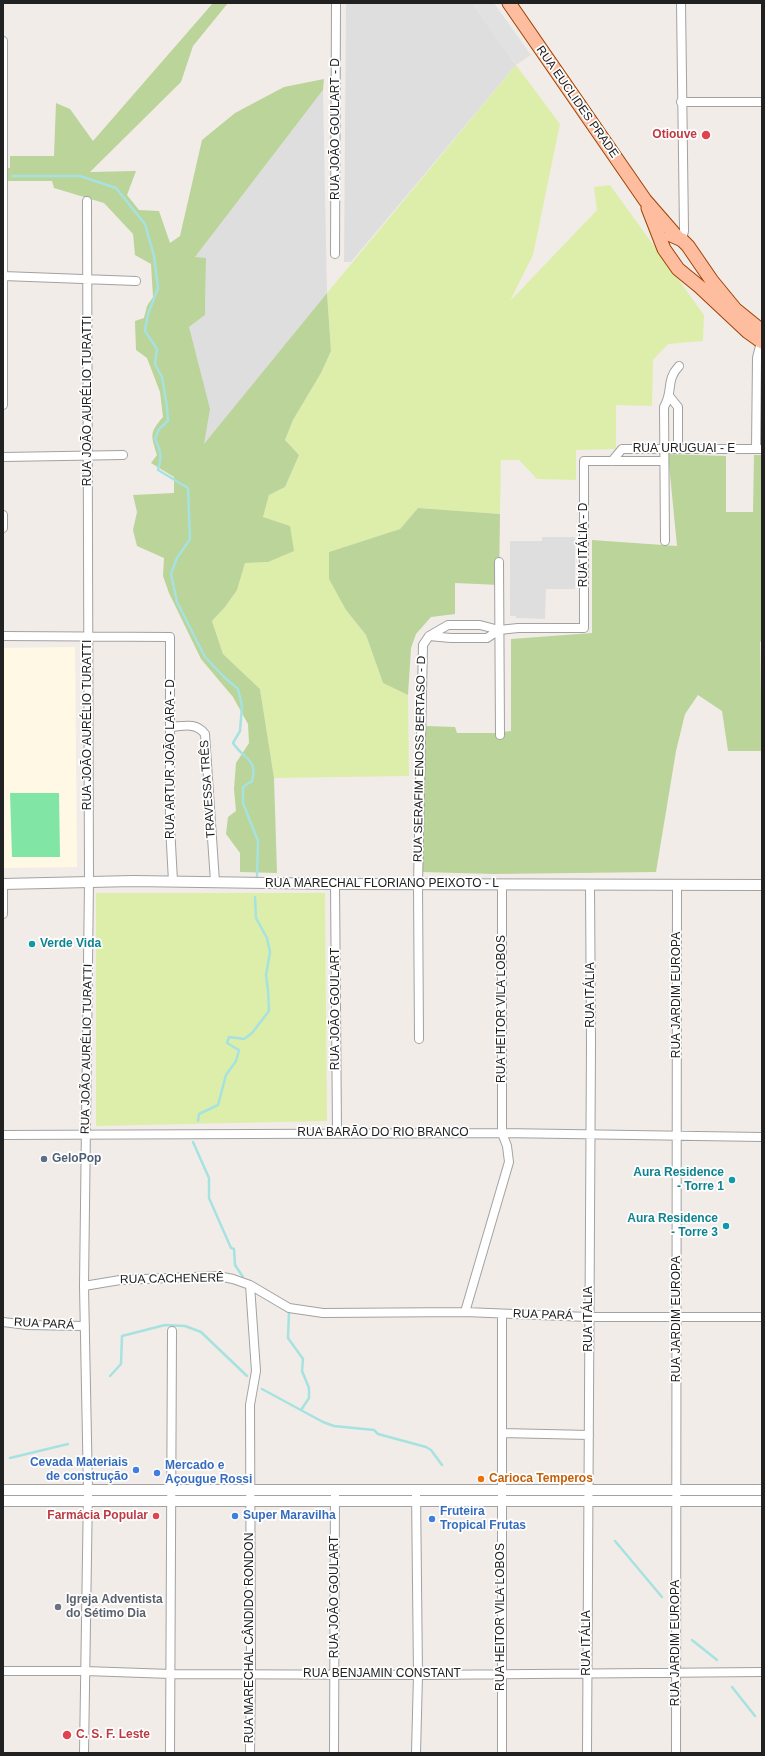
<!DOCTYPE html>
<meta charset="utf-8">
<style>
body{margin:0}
#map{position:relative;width:765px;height:1756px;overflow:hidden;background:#f2ece8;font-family:Helvetica,sans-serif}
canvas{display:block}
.frame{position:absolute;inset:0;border:4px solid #212121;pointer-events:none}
</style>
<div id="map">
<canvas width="765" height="1756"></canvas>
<div class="frame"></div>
</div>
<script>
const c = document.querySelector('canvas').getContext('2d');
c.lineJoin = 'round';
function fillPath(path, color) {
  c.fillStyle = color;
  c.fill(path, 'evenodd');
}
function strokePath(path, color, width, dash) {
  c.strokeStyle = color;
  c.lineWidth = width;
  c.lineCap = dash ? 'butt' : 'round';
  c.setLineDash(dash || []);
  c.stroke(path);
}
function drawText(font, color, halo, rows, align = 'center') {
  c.font = font + ' Helvetica,sans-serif';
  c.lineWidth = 3.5;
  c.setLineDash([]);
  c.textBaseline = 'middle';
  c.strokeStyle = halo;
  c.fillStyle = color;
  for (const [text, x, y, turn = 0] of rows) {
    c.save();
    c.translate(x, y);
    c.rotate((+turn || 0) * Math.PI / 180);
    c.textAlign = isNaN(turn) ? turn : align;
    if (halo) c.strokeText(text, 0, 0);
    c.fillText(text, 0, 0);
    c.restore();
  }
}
fillPath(new Path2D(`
 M 346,3 L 472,3 L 516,65 L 351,262 L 344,262 Z
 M 323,90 L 327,293 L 204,445 L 189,327 L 205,315 L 206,258 L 194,258 Z
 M 542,537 L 575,537 L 575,589 L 546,589 L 545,619 L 516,618 L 516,616 L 510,616 L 510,541 L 542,541 Z`), '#dfdedf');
fillPath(new Path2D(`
 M 75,647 L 77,867 L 3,868 L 3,648 Z`), '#fff8e4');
fillPath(new Path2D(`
 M 516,65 L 560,124 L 533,255 L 510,301 L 597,210 L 594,187 L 610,185 L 704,315 L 703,341 L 668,344 L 653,360 L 652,406 L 616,405 L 616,449 L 576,450 L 576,480 L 537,479 L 519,460 L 501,460 L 500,514 L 418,508 L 400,529 L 329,552 L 346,610 L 366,635 L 383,683 L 408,695 L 409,776 L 274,778 L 260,689 L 223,654 L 212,621 L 225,607 L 237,590 L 245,563 L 268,562 L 290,526 L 263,517 L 269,495 L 285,487 L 299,455 L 285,440 L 293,420 L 321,373 L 331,351 L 327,293 Z
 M 96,893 L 325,893 L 327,1121 L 96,1126 Z`), '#ddeeab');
fillPath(new Path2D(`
 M 213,3 L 228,3 L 193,46 L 181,82 L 90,172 L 136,171 L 127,195 L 139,210 L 159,211 L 170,243 L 180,236 L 202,140 L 235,113 L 284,87 L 324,79 L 323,90 L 195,257 L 206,258 L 205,315 L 189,327 L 210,409 L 204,444 L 327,293 L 331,351 L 321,373 L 293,420 L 285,440 L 299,455 L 285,487 L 269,495 L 263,517 L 290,526 L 294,551 L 268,562 L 245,563 L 237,590 L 225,607 L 212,621 L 223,654 L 260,689 L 274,778 L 277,873 L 240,872 L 240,853 L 226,834 L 228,817 L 236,811 L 234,789 L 236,763 L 249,743 L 248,724 L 233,697 L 201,659 L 169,593 L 163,576 L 164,558 L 137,546 L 133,530 L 137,512 L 133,495 L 174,493 L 174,477 L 151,463 L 157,455 C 151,435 149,433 163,417 L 160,392 L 147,358 L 136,350 L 135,321 L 144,318 L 147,306 L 153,297 L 151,264 L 135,255 L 133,234 L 104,203 L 54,188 L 52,181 L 3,181 L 3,168 L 10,168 L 10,156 L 54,156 L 56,103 L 70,109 L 93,141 Z
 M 668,454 L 726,456 L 726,512 L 753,512 L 754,455 L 762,455 L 762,641 L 760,642 L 762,751 L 728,751 L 722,711 L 698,695 L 685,714 L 676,751 L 656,872 L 494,874 L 422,872 L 426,726 L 455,727 L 457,733 L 494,733 L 511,731 L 511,639 L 592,633 L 592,540 L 677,546 Z
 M 418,508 L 500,514 L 499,585 L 455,583 L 455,614 L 431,617 L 416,634 L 411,648 L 408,695 L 383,683 L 366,635 L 346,610 L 329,579 L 329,552 L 400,529 Z`), '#bad49a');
fillPath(new Path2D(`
 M 10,793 L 59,793 L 60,857 L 12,857 Z`), '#81e5a5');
fillPath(new Path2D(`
 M 472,3 L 494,3 L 531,55 L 516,65 Z`), '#e1e1e1');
strokePath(new Path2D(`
 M 12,176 L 80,176 L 116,188 L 145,224 L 154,256 L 158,288 L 148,314 L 145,331 L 157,349 L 155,364 L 162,377 L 167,407 L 168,421 L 159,429 L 155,439 C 161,451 162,457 158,470 L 188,488 L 190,539 L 177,558 L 171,574 L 177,602 L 205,657 L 224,677 L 238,689 L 242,706 L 240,731 L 233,743 C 244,760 258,758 252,781 L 243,787 L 243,803 L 258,841 L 257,876
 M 198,1121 L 199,1114 L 218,1105 L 226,1075 L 236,1061 L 239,1050 L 227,1043 L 229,1037 L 244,1039 L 252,1033 L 269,1011 L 268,990 L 266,975 L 270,952 L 267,938 L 256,918 L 255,897
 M 193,1142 L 209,1178 L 209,1198 L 231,1248 L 234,1249 L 235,1265 L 243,1277
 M 289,1311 L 288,1338 L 303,1359 L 302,1371 L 309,1388 L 309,1398 L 301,1410
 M 110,1376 L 121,1364 L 122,1336 L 165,1325 L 185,1326 L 201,1332 L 247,1376
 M 262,1389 L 323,1422 L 334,1426 L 374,1430 L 378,1434 L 426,1447 L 431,1450 L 442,1465
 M 10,1458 L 68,1444
 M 615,1541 L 662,1597
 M 692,1640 L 717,1660
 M 732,1687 L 755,1716`), '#a6e2e0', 2.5);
const minor = new Path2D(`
 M 681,3 L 684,231 L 682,240
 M 3,41 L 3,405
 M 681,102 L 762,102
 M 335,254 L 336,3
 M 3,276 L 136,281
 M 670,397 L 678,407 L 678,449
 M 756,449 L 757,358 L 762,338
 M 3,457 L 123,455
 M 612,461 L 622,449 L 762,449
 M 3,515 L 3,528
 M 665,541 L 664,407 C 674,390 665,381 679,366
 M 499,562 L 500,735
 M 3,636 L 170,637 L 170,826 L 173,881
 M 429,636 L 451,638 L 487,638 L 499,630
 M 171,727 C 184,726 196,722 205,734 L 215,882
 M 335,884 L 337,1133
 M 3,914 L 3,884
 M 419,1039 L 418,884 L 423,645 L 429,636 L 448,625 L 480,625 L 499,630 L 518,628 L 584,628 L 584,461 L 664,461
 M 3,1135 L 502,1133 L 762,1137
 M 84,1286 L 120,1280 L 218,1276 L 233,1279 L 250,1285 L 289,1308 L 323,1313 L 465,1312 L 588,1317 L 762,1317
 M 465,1312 L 509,1162 L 507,1146 L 502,1133 L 502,884
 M 3,1322 L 27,1325 L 85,1326
 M 502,1433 L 589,1435
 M 3,1671 L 85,1671 L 171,1674 L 418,1675 L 762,1672
 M 84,1753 L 88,1490 L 84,1286 L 89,882 L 87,201
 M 170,1753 L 172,1331
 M 250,1753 L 251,1673 L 250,1405 L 256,1371 L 250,1285
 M 334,1753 L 335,1490
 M 416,1753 L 418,1675 L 416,1490
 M 502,1753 L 502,1314
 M 587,1753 L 591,1043 L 590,884
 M 676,1753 L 677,885`);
const tertiary = new Path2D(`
 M 3,884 L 133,881 L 335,884 L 762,885
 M 3,1490 L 762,1490
 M 3,1501 L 762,1501`);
const primary = new Path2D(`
 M 509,3 L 645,200 L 678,238
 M 648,208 L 664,249 L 678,269 L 700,287 L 748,332 L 762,342
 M 671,235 L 682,240 L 688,246 L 712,281 L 735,309 L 762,331`);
strokePath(minor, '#a2a2a2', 10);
strokePath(tertiary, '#a2a2a2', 12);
strokePath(primary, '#9f4200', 15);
strokePath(minor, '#fff', 8);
strokePath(tertiary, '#fff', 10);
strokePath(primary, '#ffbda0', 13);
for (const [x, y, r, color] of [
 [706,135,5,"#e0444e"],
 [32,944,4,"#0f9aa8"],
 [44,1159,4,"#5c6f8a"],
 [732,1180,4,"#0f9aa8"],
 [726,1226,4,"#0f9aa8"],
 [136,1470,4,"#3f7fe0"],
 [157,1473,4,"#3f7fe0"],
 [481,1479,4,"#e8710a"],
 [156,1516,4,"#e0444e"],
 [235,1516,4,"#3f7fe0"],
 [432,1519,4,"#3f7fe0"],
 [58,1607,4,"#6b7280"],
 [67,1735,5,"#e0444e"]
]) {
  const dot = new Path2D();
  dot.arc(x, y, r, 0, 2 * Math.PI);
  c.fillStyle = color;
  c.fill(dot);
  strokePath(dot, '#fff', 1.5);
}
drawText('12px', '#212121', '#fff', [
 ["RUA EUCLIDES PRADE",577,102,55],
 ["RUA JOÃO GOULART - D",336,129,-90],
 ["RUA JOÃO AURÉLIO TURATTI",88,401,-90],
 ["RUA URUGUAI - E",684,449],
 ["RUA ITÁLIA - D",584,545,-90],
 ["RUA JOÃO AURÉLIO TURATTI",88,725,-90],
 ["RUA ARTUR JOÃO LARA - D",171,759,-90],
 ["RUA SERAFIM ENOSS BERTASO - D",420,759,-89],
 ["TRAVESSA TRÊS",208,789,-94],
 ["RUA MARECHAL FLORIANO PEIXOTO - L",382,884],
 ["RUA ITÁLIA",591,995,-90],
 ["RUA JARDIM EUROPA",677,995,-90],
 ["RUA JOÃO GOULART",336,1009,-90],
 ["RUA HEITOR VILA LOBOS",502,1009,-90],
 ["RUA JOÃO AURÉLIO TURATTI",87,1049,-89],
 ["RUA BARÃO DO RIO BRANCO",383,1133],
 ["RUA CACHENERÊ",172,1279,-1],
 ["RUA PARÁ",543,1315,2],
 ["RUA ITÁLIA",589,1319,-90],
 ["RUA JARDIM EUROPA",677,1319,-90],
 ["RUA PARÁ",44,1324,3],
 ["RUA JOÃO GOULART",335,1597,-90],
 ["RUA HEITOR VILA LOBOS",501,1617,-90],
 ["RUA MARECHAL CÂNDIDO RONDON",250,1638,-90],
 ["RUA ITÁLIA",587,1643,-90],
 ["RUA JARDIM EUROPA",676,1643,-90],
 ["RUA BENJAMIN CONSTANT",382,1674]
]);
drawText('bold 12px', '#be3a42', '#fff', [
 ["Otiouve",697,135],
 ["Farmácia Popular",148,1516],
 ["C. S. F. Leste",76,1735,"left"]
], 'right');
drawText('bold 12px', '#0d838f', '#fff', [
 ["Verde Vida",40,944,"left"],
 ["Aura Residence",724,1173],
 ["- Torre 1",724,1187],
 ["Aura Residence",718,1219],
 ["- Torre 3",718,1233]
], 'right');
drawText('bold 12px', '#4e5e75', '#fff', [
 ["GeloPop",52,1159]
], 'left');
drawText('bold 12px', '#366cbe', '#fff', [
 ["Cevada Materiais",128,1463,"right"],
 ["de construção",128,1477,"right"],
 ["Mercado e",165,1466],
 ["Açougue Rossi",165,1480],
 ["Fruteira",440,1512],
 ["Tropical Frutas",440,1526],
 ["Super Maravilha",243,1516]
], 'left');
drawText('bold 12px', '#c56008', '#fff', [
 ["Carioca Temperos",489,1479]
], 'left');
drawText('bold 12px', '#5b616d', '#fff', [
 ["Igreja Adventista",66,1600],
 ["do Sétimo Dia",66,1614]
], 'left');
</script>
